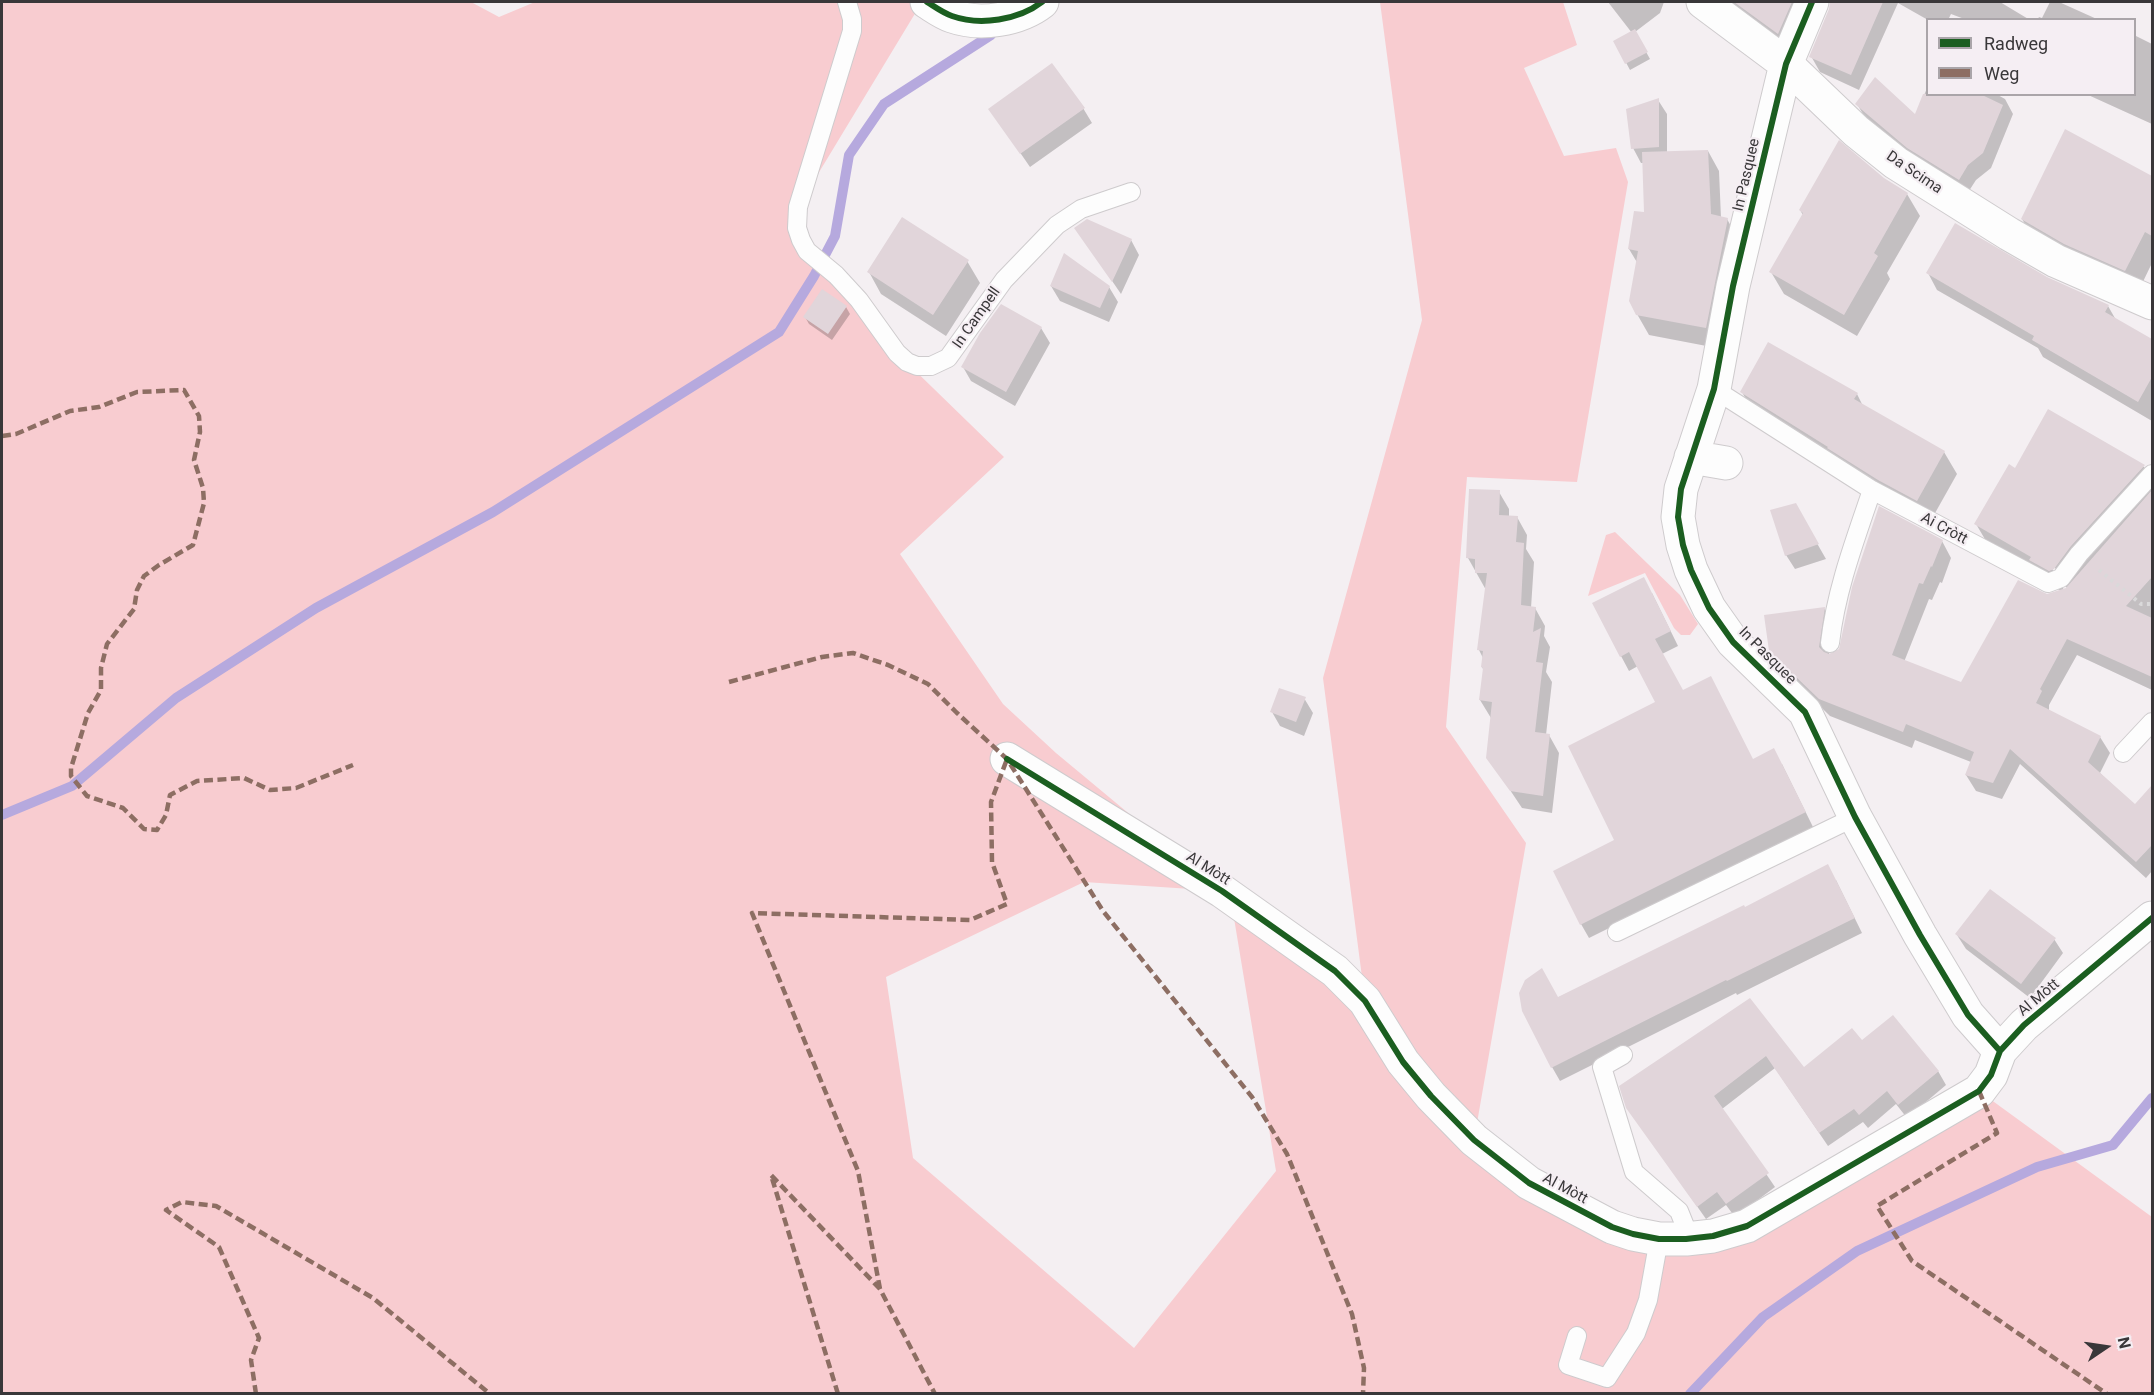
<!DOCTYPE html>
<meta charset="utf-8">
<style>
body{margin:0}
#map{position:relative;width:2154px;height:1395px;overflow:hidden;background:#f4eff2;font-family:Roboto,sans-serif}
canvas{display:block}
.frame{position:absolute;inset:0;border:3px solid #393739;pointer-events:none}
.legend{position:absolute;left:1926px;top:18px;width:210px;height:78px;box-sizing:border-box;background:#f5eef3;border:2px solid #aaa5a9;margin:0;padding:8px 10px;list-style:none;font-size:18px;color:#393739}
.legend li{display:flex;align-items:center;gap:12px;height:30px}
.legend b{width:30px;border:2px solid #aaa5a9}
.north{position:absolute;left:2076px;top:1317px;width:60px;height:60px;-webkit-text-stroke:4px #f5eef3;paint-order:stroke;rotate:77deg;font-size:16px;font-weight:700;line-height:24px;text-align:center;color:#393739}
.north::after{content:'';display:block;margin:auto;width:21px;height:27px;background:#393739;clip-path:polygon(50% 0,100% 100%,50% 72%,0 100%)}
</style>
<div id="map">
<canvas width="2154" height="1395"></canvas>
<div class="frame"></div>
<ul class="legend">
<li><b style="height:8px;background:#1b5e20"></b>Radweg</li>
<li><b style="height:8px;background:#8d6e63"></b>Weg</li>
</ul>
<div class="north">N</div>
</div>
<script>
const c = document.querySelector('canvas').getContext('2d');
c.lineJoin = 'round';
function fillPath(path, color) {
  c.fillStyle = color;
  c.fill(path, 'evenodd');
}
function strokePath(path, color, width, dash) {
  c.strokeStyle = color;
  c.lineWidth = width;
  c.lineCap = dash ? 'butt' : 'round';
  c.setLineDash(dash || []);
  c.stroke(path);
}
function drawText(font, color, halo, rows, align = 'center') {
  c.font = font + ' Roboto,sans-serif';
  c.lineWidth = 4.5;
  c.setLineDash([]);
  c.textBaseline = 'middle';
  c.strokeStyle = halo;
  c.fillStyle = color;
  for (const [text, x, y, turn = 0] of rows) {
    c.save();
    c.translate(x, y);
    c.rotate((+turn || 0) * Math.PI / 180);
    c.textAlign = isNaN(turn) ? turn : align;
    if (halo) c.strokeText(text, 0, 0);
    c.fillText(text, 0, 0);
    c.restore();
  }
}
fillPath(new Path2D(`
 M 2,2 L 471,2 L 499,17 L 535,2 L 922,2 L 798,207 L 797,228 L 897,353 L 1004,457 L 900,554 L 1003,704 L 1056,753 L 1222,891 L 1084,882 L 886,977 L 913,1158 L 1134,1348 L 1276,1171 L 1227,876 L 1365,1000 L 1323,678 L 1422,320 L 1380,2 L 1563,2 L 1577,45 L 1524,68 L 1564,156 L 1616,148 L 1628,182 L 1577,482 L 1467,477 L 1446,727 L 1526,843 L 1474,1140 L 1529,1183 L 1686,1239 L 1979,1091 L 2152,1217 L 2152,1393 L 2,1394 Z
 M 1615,532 L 1680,595 L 1698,624 L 1690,635 L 1681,635 L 1674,628 L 1645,573 L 1588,596 L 1606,535 Z`), '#f8ccd0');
fillPath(new Path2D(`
 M 1608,2 L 1664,2 L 1660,13 L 1635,32 L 1650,59 L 1630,70 L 1615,42 L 1632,33 Z
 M 1722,2 L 1813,2 L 1787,48 Z
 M 1832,2 L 2000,2 L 2030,20 L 1967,20 L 1951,14 L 1948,20 L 1928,20 L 1898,3 L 1859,90 L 1820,72 L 1811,56 L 1831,9 Z
 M 2050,2 L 2059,2 L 2099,20 L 2037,20 L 2039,17 L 2042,18 Z
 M 2134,35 L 2152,44 L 2152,124 L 2086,94 L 2134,94 Z
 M 1928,86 L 1928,94 L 1996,94 L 2005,99 L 2013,114 L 1991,168 L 1976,180 L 1967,194 L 1917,162 L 1866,119 L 1857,104 L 1915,116 Z
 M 1658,100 L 1667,114 L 1667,153 L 1708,151 L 1719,171 L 1721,218 L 1727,219 L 1738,239 L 1717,348 L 1649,335 L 1637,314 L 1638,264 L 1629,249 L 1645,214 L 1643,163 L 1641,163 L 1633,148 Z
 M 1083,108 L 1092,123 L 1030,167 L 990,109 Z
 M 2066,131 L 2152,177 L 2152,263 L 2138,292 L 2035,241 L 2022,219 Z
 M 1883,179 L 1907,194 L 1920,216 L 1887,273 L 1890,279 L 1857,336 L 1784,294 L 1771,272 L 1803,215 L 1800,210 Z
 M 1076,228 L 1131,240 L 1139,255 L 1121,294 Z
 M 967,261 L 980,283 L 946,336 L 881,294 L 869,272 Z
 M 1928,273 L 2046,279 L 2108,306 L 2116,320 L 2152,341 L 2152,421 L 2043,357 L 2038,348 L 1937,290 Z
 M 1051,286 L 1109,287 L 1118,302 L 1109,322 L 1060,301 Z
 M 846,307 L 850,314 L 832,340 L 809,324 L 805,317 Z
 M 1041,328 L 1050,343 L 1015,406 L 971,381 L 963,367 Z
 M 1742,392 L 1857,394 L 1863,406 L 1944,452 L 1957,474 L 1930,522 L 1754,414 Z
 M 2049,411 L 2144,467 L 2152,482 L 2152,690 L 2077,655 L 2049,705 L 2049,711 L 2100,737 L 2110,753 L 2100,773 L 2135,806 L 2152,787 L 2152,871 L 2146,878 L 2020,764 L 2002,799 L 1976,791 L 1966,775 L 1971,762 L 1915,740 L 1912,748 L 1830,716 L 1781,668 L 1771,651 L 1824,608 L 1833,624 L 1829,655 L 1840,651 L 1942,541 L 1951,558 L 1942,583 L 1940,582 L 1932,600 L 1929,599 L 1904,662 L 1962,684 L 2047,596 L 2061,591 L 1989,546 L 1976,524 L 2015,470 ZM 2051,561 L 2068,590 L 2064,590 L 2049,563 Z
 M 1499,492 L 1509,509 L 1509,517 L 1517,517 L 1527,535 L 1526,549 L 1534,562 L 1531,608 L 1535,608 L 1545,626 L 1544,636 L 1550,647 L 1546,672 L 1552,682 L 1546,735 L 1549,735 L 1559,753 L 1552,813 L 1522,808 L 1488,757 L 1491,718 L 1480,700 L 1484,671 L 1482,667 L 1483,658 L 1479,650 L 1486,590 L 1468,558 Z
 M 1795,505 L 1826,559 L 1795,569 L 1786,555 Z
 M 1652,593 L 1678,646 L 1662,654 L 1683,692 L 1754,761 L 1782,764 L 1813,827 L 1589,938 L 1581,924 L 1616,840 L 1657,703 L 1638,666 L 1629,671 L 1621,656 Z
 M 1304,698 L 1313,713 L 1304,736 L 1280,726 L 1272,712 Z
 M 1836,880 L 1862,933 L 1737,995 L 1736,993 L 1560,1081 L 1552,1067 L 1557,998 L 1744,909 Z
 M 1957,935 L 2054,939 L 2063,953 L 2030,998 L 1966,949 Z
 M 1750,1000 L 1804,1070 L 1862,1042 L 1938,1071 L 1946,1085 L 1907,1118 L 1896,1104 L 1868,1128 L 1863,1122 L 1828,1146 L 1775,1068 L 1722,1109 L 1775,1187 L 1735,1217 L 1726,1205 L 1706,1219 L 1628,1108 Z`), '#0003');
strokePath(new Path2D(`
 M 2,815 L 72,786 L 176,698 L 316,608 L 493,512 L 779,332 L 814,276 L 835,236 L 849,155 L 884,104 L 991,35
 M 1690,1394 L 1763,1317 L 1857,1251 L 2037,1167 L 2113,1145 L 2152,1098`), '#b6a9de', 10);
fillPath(new Path2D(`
 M 1734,2 L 1792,2 L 1778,34 Z
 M 1830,2 L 1883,2 L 1851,75 L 1809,57 L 1829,9 Z
 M 1635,29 L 1648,52 L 1625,64 L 1613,41 Z
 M 1052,63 L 1085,108 L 1020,154 L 988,109 Z
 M 1875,77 L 1915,114 L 1923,94 L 1980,94 L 2003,105 L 1983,153 L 1968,165 L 1959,180 L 1907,148 L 1855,104 Z
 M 1659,98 L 1659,147 L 1631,149 L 1626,109 Z
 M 2065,129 L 2152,176 L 2152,236 L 2145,232 L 2125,271 L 2064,244 L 2021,219 Z
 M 1839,140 L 1884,178 L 1908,193 L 1874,253 L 1878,256 L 1844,315 L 1769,272 L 1803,213 L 1799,210 Z
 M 1708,150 L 1711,214 L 1728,218 L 1706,328 L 1636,315 L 1629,301 L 1638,251 L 1628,249 L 1634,211 L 1644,212 L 1642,152 Z
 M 902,217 L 969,260 L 933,315 L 867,272 Z
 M 1087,219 L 1132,239 L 1112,282 L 1074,228 Z
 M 1955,223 L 2047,277 L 2109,305 L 2105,312 L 2152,339 L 2152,377 L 2138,402 L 2032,340 L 2034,336 L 1926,273 Z
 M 1064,253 L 1110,286 L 1100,308 L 1050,286 Z
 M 822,289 L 847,306 L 828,334 L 803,317 Z
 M 1001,304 L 1042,327 L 1006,392 L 961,367 L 980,333 Z
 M 1768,342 L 1858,393 L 1854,399 L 1945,451 L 1917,501 L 1878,480 L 1827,448 L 1828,447 L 1740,392 Z
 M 2048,409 L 2145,465 L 2071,546 L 2054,569 L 2049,571 L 2029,560 L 2031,557 L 1974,524 L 2009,464 L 2015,468 Z
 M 1469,489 L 1500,490 L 1499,515 L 1518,516 L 1516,542 L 1524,543 L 1521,605 L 1536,607 L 1533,632 L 1541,628 L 1536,662 L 1543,663 L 1535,732 L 1550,734 L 1543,796 L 1510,791 L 1486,758 L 1492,702 L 1479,700 L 1483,668 L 1481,667 L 1483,651 L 1477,650 L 1487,573 L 1475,573 L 1475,559 L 1466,558 Z
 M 2152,490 L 2152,577 L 2126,606 L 2152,618 L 2152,677 L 2067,639 L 2040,689 L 2042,691 L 2036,703 L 2101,736 L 2088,762 L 2135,804 L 2152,785 L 2152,845 L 2136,862 L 2010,749 L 1993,783 L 1965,775 L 1974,752 L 1906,724 L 1903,732 L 1819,699 L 1769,651 L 1764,615 L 1825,607 L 1819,647 L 1824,652 L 1829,654 L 1839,649 L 1852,587 L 1879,506 L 1943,540 L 1932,567 L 1931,566 L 1923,584 L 1919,583 L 1892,655 L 1961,682 L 2018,580 L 2047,594 L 2066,588 Z
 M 1796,503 L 1819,544 L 1785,556 L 1770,510 Z
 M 1644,577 L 1671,631 L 1655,639 L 1683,690 L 1711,676 L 1753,759 L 1774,748 L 1806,812 L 1580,925 L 1553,871 L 1614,840 L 1568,746 L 1655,702 L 1629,652 L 1620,657 L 1592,603 Z
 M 1279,688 L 1306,697 L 1296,722 L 1270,712 Z
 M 1828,864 L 1855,918 L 1727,981 L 1726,980 L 1551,1068 L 1522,1011 L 1519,993 L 1525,980 L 1542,968 L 1558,997 L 1744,905 L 1745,907 Z
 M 1990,889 L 2056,938 L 2021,984 L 1955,934 Z
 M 1750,998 L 1804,1067 L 1852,1028 L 1862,1040 L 1893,1015 L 1939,1071 L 1898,1105 L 1887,1091 L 1859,1115 L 1854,1109 L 1819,1133 L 1766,1056 L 1714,1096 L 1769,1173 L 1726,1204 L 1717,1192 L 1697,1207 L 1626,1108 L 1619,1086 Z`), '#e1d5da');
const service = new Path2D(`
 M 847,2 L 852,19 L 852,31 L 798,207 L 797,228 L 801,240 L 807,251 L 836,275 L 859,300 L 897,353 L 907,362 L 917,366 L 931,366 L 948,358 L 1004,280 L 1057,225 L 1081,209 L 1131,192
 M 1714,389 L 1872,490 L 2048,583 L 2061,578 L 2079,554 L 2152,474
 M 1830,643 C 1836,590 1855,540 1872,490
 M 2123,753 L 2152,722
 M 1617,932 L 1855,817
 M 1623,1055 L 1602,1067 L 1634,1172 L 1679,1211 L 1685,1226 L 1686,1239
 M 1577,1336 L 1568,1365 L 1607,1378 L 1636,1333 L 1648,1300 L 1659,1239`);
const minor = new Path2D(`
 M 927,2 C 935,7 943,13 952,16 C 980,26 1019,20 1042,2
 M 1703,2 L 1786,64 L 1856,131 L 1896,163 L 2009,234 L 2056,261 L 2152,303
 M 1812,2 L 1786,64 L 1733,286 L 1714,389 L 1681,489 L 1678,517 L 1683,545 L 1691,570 L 1709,608 L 1733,642 L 1805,712 L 1855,817 L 1920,935 L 1968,1015 L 2000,1051
 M 1691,457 L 1726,463
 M 1007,759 L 1222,891 L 1335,971 L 1365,1001 L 1403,1062 L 1431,1096 L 1474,1140 L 1529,1183 L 1612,1227 L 1633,1234 L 1659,1239 L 1686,1239 L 1713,1236 L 1747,1226 L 1979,1091 L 1991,1075 L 2000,1051 L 2024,1025 L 2152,918`);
strokePath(service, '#cecbcd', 20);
strokePath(minor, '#cecbcd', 35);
strokePath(new Path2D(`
 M 2099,570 L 2141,604 L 2152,604`), '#dad9da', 4, [3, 4.5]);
strokePath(service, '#fdfdfd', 18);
strokePath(minor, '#fdfdfd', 33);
strokePath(new Path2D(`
 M 2,436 L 16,434 L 70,411 L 99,407 L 137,392 L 184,390 L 199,416 L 200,432 L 194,460 L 203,488 L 204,503 L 193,545 L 159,565 L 144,576 L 137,590 L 134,609 L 107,644 L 101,668 L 101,690 L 88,713 L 71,768 L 71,776 L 87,796 L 123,808 L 144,829 L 157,830 L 166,815 L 170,795 L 197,781 L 244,778 L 270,790 L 296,788 L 353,765
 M 729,682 L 822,657 L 853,653 L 888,665 L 928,684 L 957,713 L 1007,759 L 1103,911 L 1252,1097 L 1287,1154 L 1352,1314 L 1364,1368 L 1363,1394
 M 1979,1091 L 1997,1133 L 1877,1206 L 1912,1261 L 2107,1394
 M 880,1289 L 858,1171 L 752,913 L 970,920 L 1007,904 L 992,862 L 991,802 L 1007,759
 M 256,1394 L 251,1360 L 259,1338 L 219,1247 L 166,1210 L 182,1202 L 216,1206 L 373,1298 L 490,1394
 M 838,1394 L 771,1175 L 880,1289 L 935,1394`), '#8d6e63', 4.5, [9, 4.5]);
strokePath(new Path2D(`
 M 927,2 C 935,7 943,13 952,16 C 980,26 1019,20 1042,2
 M 1812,2 L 1786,64 L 1733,286 L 1714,389 L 1681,489 L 1678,517 L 1683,545 L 1691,570 L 1709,608 L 1733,642 L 1805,712 L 1855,817 L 1920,935 L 1968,1015 L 2000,1051
 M 1007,759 L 1222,891 L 1335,971 L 1365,1001 L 1403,1062 L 1431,1096 L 1474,1140 L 1529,1183 L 1612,1227 L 1633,1234 L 1659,1239 L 1686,1239 L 1713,1236 L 1747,1226 L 1979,1091 L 1991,1075 L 2000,1051 L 2024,1025 L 2152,918`), '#1b5e20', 6);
drawText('15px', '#393739', '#f5eef3', [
 ["Da Scima",1914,173,34],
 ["In Pasquee",1747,175,-77],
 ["In Campell",977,318,-55],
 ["Ai Cròtt",1944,529,28],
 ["In Pasquee",1767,656,45],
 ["Al Mòtt",1208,869,32],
 ["Al Mòtt",2039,998,-40],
 ["Al Mòtt",1565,1189,28]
]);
</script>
